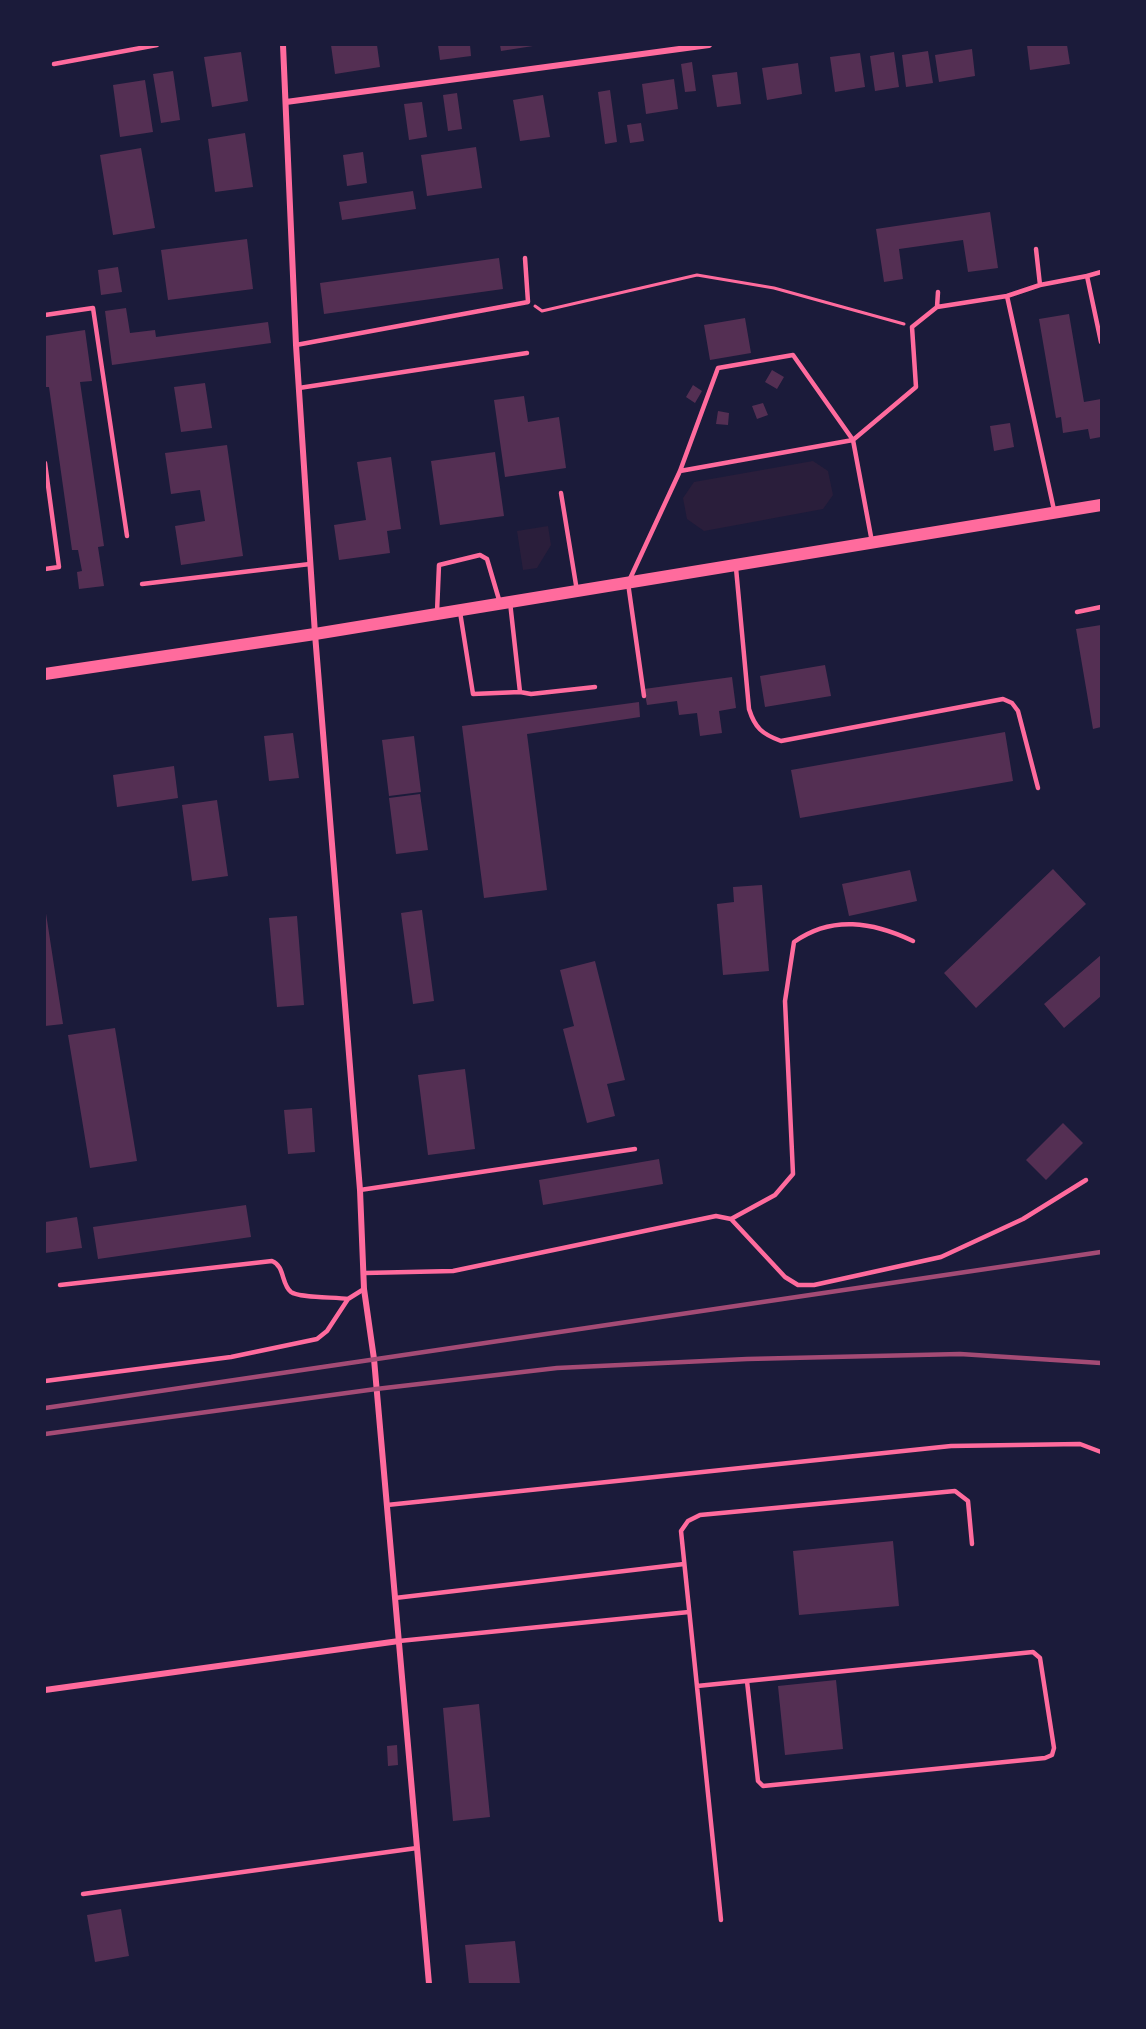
<!DOCTYPE html>
<style>
body{margin:0}
#map{position:relative;width:1146px;height:2029px;overflow:hidden;background:#1b1b3a;font-family:"Nunito Sans",sans-serif}
canvas{display:block}
.frame{position:absolute;inset:0;border:46px solid #1b1b3a;pointer-events:none}
</style>
<div id="map">
<canvas width="1146" height="2029"></canvas>
<div class="frame"></div>
</div>
<script>
const c = document.querySelector('canvas').getContext('2d');
c.lineJoin = 'round';
function fillPath(path, color) {
  c.fillStyle = color;
  c.fill(path, 'evenodd');
}
function strokePath(path, color, width, dash) {
  c.strokeStyle = color;
  c.lineWidth = width;
  c.lineCap = dash ? 'butt' : 'round';
  c.setLineDash(dash || []);
  c.stroke(path);
}
fillPath(new Path2D(`
 M 813,461 L 828,471 L 833,495 L 823,509 L 704,531 L 687,519 L 683,498 L 694,482 Z
 M 548,526 L 551,545 L 537,568 L 523,570 L 517,531 Z`), '#2a1e3b');
fillPath(new Path2D(`
 M 331,45 L 377,45 L 380,67 L 335,74 Z
 M 438,45 L 470,45 L 471,56 L 440,60 Z
 M 500,45 L 533,45 L 533,46 L 501,51 Z
 M 1027,45 L 1067,45 L 1070,64 L 1030,70 Z
 M 972,49 L 975,76 L 939,82 L 935,55 Z
 M 928,51 L 933,83 L 906,87 L 902,55 Z
 M 241,52 L 248,101 L 212,107 L 204,57 Z
 M 894,52 L 899,87 L 875,91 L 870,56 Z
 M 860,53 L 865,87 L 835,92 L 830,57 Z
 M 692,62 L 696,91 L 685,92 L 681,64 Z
 M 798,63 L 802,94 L 767,100 L 762,68 Z
 M 173,71 L 180,120 L 161,123 L 153,74 Z
 M 737,72 L 741,104 L 717,107 L 712,75 Z
 M 674,79 L 678,109 L 646,114 L 642,84 Z
 M 145,80 L 153,132 L 120,137 L 113,85 Z
 M 610,90 L 617,142 L 605,144 L 598,92 Z
 M 457,93 L 462,129 L 448,131 L 443,95 Z
 M 543,95 L 550,137 L 520,141 L 513,100 Z
 M 422,102 L 427,137 L 409,140 L 404,104 Z
 M 641,123 L 644,141 L 630,143 L 627,125 Z
 M 245,133 L 253,187 L 215,192 L 208,139 Z
 M 476,147 L 482,188 L 427,196 L 421,155 Z
 M 141,148 L 155,228 L 113,235 L 100,155 Z
 M 363,152 L 367,183 L 347,186 L 343,155 Z
 M 413,191 L 416,209 L 342,220 L 339,202 Z
 M 990,212 L 998,268 L 968,272 L 963,240 L 899,249 L 903,279 L 884,282 L 876,229 Z
 M 247,239 L 253,289 L 168,300 L 161,250 Z
 M 499,258 L 503,289 L 324,314 L 320,283 Z
 M 118,267 L 122,292 L 101,295 L 98,270 Z
 M 126,308 L 130,333 L 155,330 L 156,337 L 268,322 L 271,343 L 112,365 L 105,311 Z
 M 1069,314 L 1084,402 L 1101,399 L 1101,437 L 1090,439 L 1088,429 L 1063,433 L 1061,417 L 1056,418 L 1039,319 Z
 M 745,318 L 751,353 L 710,360 L 704,325 Z
 M 85,330 L 92,381 L 80,382 L 104,546 L 98,547 L 104,586 L 79,589 L 77,572 L 82,571 L 78,550 L 72,550 L 49,387 L 45,387 L 45,336 Z
 M 772,370 L 784,377 L 777,389 L 765,382 Z
 M 205,383 L 212,428 L 181,432 L 174,387 Z
 M 693,385 L 702,391 L 695,403 L 686,397 Z
 M 524,396 L 528,422 L 559,417 L 566,468 L 505,477 L 494,400 Z
 M 763,403 L 768,415 L 757,419 L 752,406 Z
 M 718,411 L 729,413 L 728,425 L 716,424 Z
 M 1010,423 L 1014,447 L 994,451 L 990,426 Z
 M 227,445 L 243,556 L 181,565 L 175,526 L 205,521 L 200,490 L 171,494 L 165,453 Z
 M 495,452 L 504,516 L 440,525 L 431,461 Z
 M 391,457 L 401,529 L 387,531 L 390,553 L 339,560 L 334,525 L 366,520 L 357,462 Z
 M 1101,625 L 1101,727 L 1093,729 L 1076,629 Z
 M 825,665 L 831,696 L 765,707 L 760,676 Z
 M 732,677 L 736,708 L 719,711 L 722,733 L 700,736 L 697,713 L 679,715 L 677,701 L 647,705 L 644,689 Z
 M 639,702 L 640,717 L 527,734 L 547,890 L 484,898 L 462,726 Z
 M 1005,732 L 1013,781 L 800,818 L 791,770 Z
 M 293,733 L 299,778 L 269,781 L 264,736 Z
 M 414,736 L 421,792 L 389,796 L 382,740 Z
 M 174,766 L 178,798 L 117,807 L 113,775 Z
 M 420,794 L 428,850 L 396,854 L 389,798 Z
 M 217,800 L 228,876 L 192,881 L 182,805 Z
 M 1053,869 L 1086,904 L 976,1008 L 944,973 Z
 M 910,870 L 917,901 L 849,916 L 842,884 Z
 M 762,885 L 769,971 L 723,975 L 717,904 L 734,902 L 733,887 Z
 M 45,907 L 63,1024 L 45,1026 Z
 M 422,910 L 434,1001 L 413,1004 L 401,913 Z
 M 297,916 L 304,1005 L 277,1007 L 269,918 Z
 M 1101,955 L 1101,996 L 1064,1028 L 1044,1004 Z
 M 595,961 L 625,1080 L 607,1084 L 615,1116 L 587,1123 L 563,1029 L 574,1026 L 560,970 Z
 M 115,1028 L 137,1161 L 90,1168 L 68,1035 Z
 M 465,1069 L 475,1149 L 428,1155 L 418,1075 Z
 M 312,1108 L 315,1152 L 288,1154 L 284,1110 Z
 M 1063,1123 L 1083,1143 L 1046,1180 L 1026,1160 Z
 M 659,1159 L 663,1184 L 543,1205 L 539,1180 Z
 M 246,1205 L 251,1237 L 98,1259 L 93,1227 Z
 M 77,1217 L 82,1248 L 45,1253 L 45,1222 Z
 M 893,1541 L 899,1606 L 799,1615 L 793,1551 Z
 M 836,1680 L 843,1749 L 785,1755 L 778,1686 Z
 M 479,1704 L 490,1817 L 453,1821 L 443,1708 Z
 M 397,1745 L 398,1765 L 388,1766 L 387,1746 Z
 M 121,1909 L 129,1956 L 95,1962 L 87,1915 Z
 M 515,1941 L 520,1984 L 469,1984 L 465,1945 Z`), '#542f53');
strokePath(new Path2D(`
 M 535,306 L 542,311 L 697,275 L 774,288 L 904,324`), '#ff6b9d', 3);
strokePath(new Path2D(`
 M 54,64 L 157,45
 M 1036,249 L 1040,285
 M 1087,276 L 1101,272
 M 938,292 L 937,307 L 1007,296 L 1040,285 L 1087,276 L 1101,342
 M 1007,296 L 1054,510
 M 45,315 L 93,308 L 127,536
 M 296,345 L 528,302 L 525,258
 M 299,388 L 527,353
 M 45,463 L 59,567 L 45,569
 M 680,471 L 853,440 L 916,387 L 912,327 L 937,307
 M 561,493 L 577,591
 M 736,568 L 749,709 C 755,728 762,734 781,741 L 1003,699 L 1012,703 L 1018,711 L 1038,788
 M 142,584 L 310,564
 M 510,602 L 520,692
 M 437,612 L 439,565 L 480,555 L 487,559 L 500,603
 M 460,612 L 473,694 L 520,692 L 531,694 L 595,687
 M 1077,612 L 1101,607
 M 644,696 L 628,583 L 680,471 L 718,368 L 793,355 L 853,440 L 872,542
 M 360,1190 L 635,1149
 M 731,1219 L 775,1195 L 793,1174 L 785,1001 L 794,942 C 832,915 873,922 913,941
 M 365,1273 L 453,1271 L 716,1216 L 731,1219 L 785,1277 L 798,1285 L 814,1285 L 941,1257 L 1023,1219 L 1086,1180
 M 60,1285 L 272,1261 C 285,1266 281,1284 291,1292 C 299,1298 336,1297 348,1299
 M 45,1381 L 231,1357 L 317,1339 L 327,1331 L 348,1299 L 364,1289
 M 387,1505 L 951,1446 L 1080,1444 L 1101,1452
 M 395,1598 L 684,1564
 M 399,1641 L 689,1612
 M 697,1686 L 1033,1652 L 1040,1658 L 1054,1748 L 1052,1755 L 1045,1758 L 763,1786 L 758,1781 L 747,1681
 M 83,1894 L 417,1848
 M 721,1920 L 681,1531 L 688,1521 L 700,1515 L 955,1491 L 968,1501 L 972,1544`), '#ff6b9d', 4.5);
strokePath(new Path2D(`
 M 283,45 L 296,345 L 315,634 L 360,1190 L 364,1289 L 374,1359 L 429,1984
 M 286,102 L 709,45
 M 45,1690 L 399,1641`), '#ff6b9d', 6);
strokePath(new Path2D(`
 M 45,674 L 315,634 L 1101,505`), '#ff6b9d', 12);
strokePath(new Path2D(`
 M 45,1408 L 1101,1252
 M 45,1434 L 376,1389 L 557,1368 L 747,1359 L 960,1354 L 1101,1363`), '#a44b75', 4.5);
</script>
